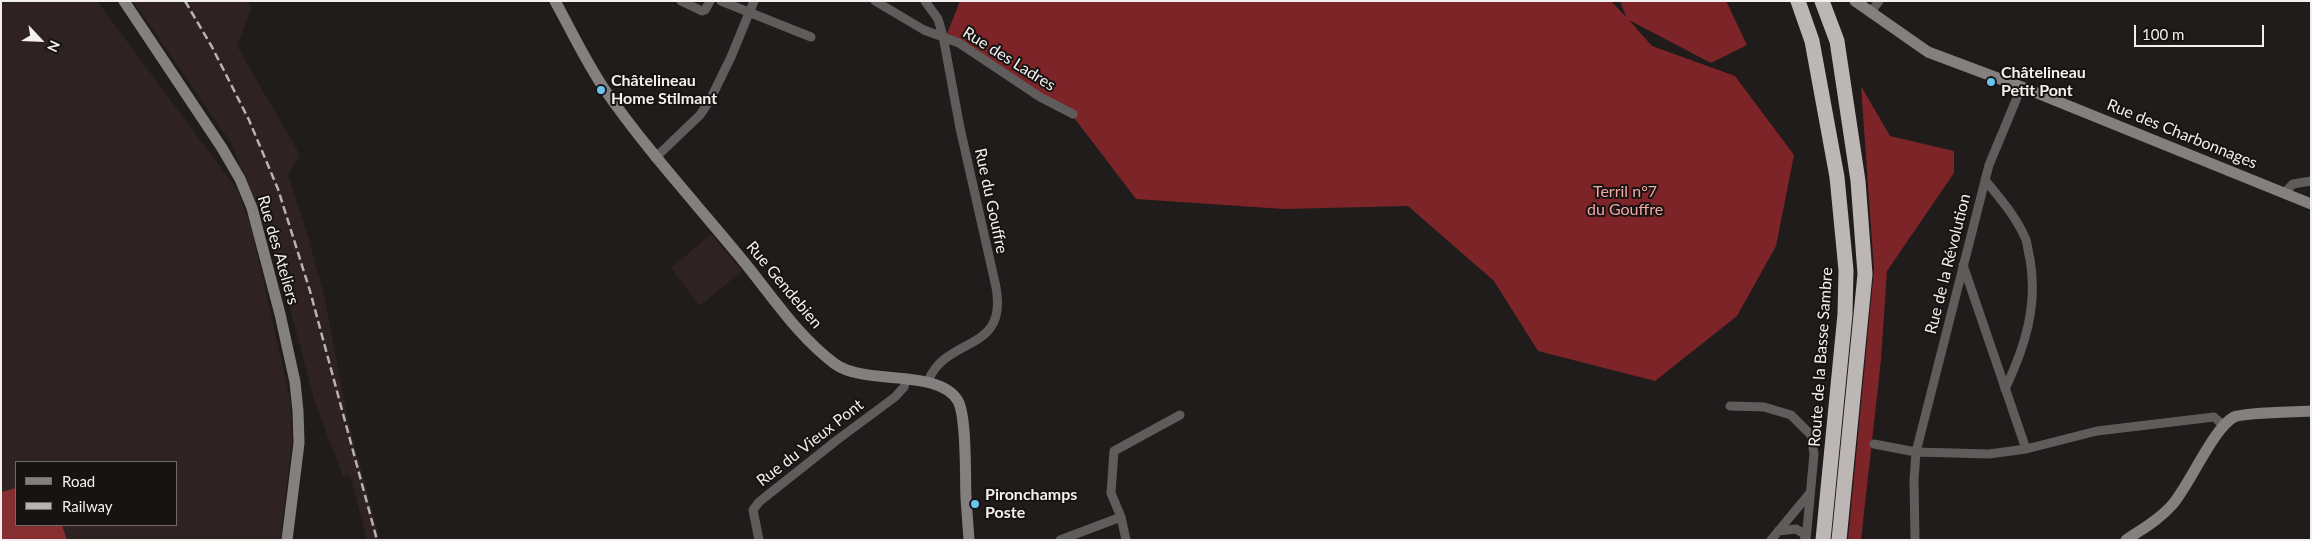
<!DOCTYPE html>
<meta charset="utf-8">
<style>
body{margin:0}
#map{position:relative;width:2312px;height:541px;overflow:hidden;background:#201c1c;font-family:Lato,sans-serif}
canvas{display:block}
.frame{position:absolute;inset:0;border:2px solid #f4f0f0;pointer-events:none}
.legend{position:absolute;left:15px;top:461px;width:162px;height:65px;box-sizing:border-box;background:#171312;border:1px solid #6f6b6b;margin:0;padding:6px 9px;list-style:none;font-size:15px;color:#f4f0f0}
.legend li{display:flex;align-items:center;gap:10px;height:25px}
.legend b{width:25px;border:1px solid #6f6b6b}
.north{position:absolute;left:15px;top:15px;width:50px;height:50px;-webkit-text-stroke:4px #171312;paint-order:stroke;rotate:115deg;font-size:14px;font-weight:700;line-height:20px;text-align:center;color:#f4f0f0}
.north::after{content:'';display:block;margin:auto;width:18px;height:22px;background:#f4f0f0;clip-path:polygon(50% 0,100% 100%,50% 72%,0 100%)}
.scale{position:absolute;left:2134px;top:25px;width:130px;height:22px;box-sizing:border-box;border:2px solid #f4f0f0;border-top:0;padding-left:6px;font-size:15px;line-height:18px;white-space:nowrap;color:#f4f0f0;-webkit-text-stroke:4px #171312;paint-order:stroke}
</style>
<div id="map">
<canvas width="2312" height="541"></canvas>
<div class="frame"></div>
<ul class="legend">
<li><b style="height:6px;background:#848080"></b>Road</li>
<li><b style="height:6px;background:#b7b3b3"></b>Railway</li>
</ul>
<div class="north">N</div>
<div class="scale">100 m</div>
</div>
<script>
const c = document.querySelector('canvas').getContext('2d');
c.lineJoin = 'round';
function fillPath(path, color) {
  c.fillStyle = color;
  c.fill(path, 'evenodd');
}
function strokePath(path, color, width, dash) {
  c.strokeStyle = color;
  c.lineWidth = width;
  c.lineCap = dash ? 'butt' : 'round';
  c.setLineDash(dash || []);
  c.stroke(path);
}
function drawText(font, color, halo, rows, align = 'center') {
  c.font = font + ' Lato,sans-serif';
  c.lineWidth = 4;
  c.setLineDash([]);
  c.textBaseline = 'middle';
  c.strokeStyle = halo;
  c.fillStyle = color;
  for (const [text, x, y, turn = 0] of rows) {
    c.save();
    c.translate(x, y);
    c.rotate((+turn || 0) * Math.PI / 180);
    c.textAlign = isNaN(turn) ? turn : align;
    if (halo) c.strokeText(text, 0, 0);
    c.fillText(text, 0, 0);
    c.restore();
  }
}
fillPath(new Path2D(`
 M 1,1 L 97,1 L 238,191 L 251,227 L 290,399 L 292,442 L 280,540 L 67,540 L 62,525 L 176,525 L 176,462 L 16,462 L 16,488 L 1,492 Z
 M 133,1 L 247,1 L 252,7 L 237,46 L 300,155 L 288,175 L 306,230 L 324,295 L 347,416 L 380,540 L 367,540 L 350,475 L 343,476 L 315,403 L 278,263 L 261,215 L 231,143 Z
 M 711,234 L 742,271 L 700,306 L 671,268 Z`), '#2e2322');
fillPath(new Path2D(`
 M 960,1 L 1611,1 L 1626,17 L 1620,1 L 1726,1 L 1747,45 L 1711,63 L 1629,20 L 1652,46 L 1735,76 L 1794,155 L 1776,246 L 1737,316 L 1655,381 L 1538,351 L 1494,281 L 1408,206 L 1284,209 L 1136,199 L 1075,119 L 947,34 Z
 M 1861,86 L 1890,136 L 1954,151 L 1954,173 L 1887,271 L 1881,360 L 1861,540 L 1848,540 L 1874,270 Z`), '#7c2427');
fillPath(new Path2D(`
 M 16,488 L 16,525 L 62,525 L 67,540 L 1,540 L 1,492 Z`), '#862e30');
strokePath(new Path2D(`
 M 681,1 L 702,11 L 705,10 L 710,1
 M 721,1 L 811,37
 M 875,1 L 924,30 L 959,43 L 1040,97 L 1073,114
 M 925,1 L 938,19 L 943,36 L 960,128 L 996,287 C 1008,354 948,334 928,381
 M 1870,13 L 1879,1
 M 655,158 L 700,115 L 710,100 L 731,57 L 754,1
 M 1985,180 C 2000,198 2017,218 2026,240 C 2028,246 2028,253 2030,259 C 2038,306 2025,347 2005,389
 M 2284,193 L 2293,184 L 2311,181
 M 1963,265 L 2026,449
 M 1730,406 L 1764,407 L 1791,415 L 1811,435 L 1814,454 L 1806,540
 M 1874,444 L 1916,452 L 1989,454 L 2026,449 L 2097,431 L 2214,417 L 2223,425
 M 1778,531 L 1796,529 L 1803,533 L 1806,540
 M 759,540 L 753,510 L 759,502 L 837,440 L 895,397 L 904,387 L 906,380
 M 1060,540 L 1121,517
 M 1126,540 L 1121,517 L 1111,493 L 1114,451 L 1180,415
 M 1771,540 L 1809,494
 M 1915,540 L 1914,480 L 1916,452 L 1989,165 L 2021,88`), '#5f5c5c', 9);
strokePath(new Path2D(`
 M 124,1 L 222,148 L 240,179 L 252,208 L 280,314 L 295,382 L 298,411 L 299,443 L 287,540
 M 555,1 C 571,30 586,62 605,90 C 646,149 694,201 740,257 C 770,293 797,336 835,364 C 866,386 939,368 958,401 C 967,417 965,478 966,498 C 967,512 968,526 969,540
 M 1855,1 L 1928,52 L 2032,91 L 2311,204
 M 2126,540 C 2142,529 2159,520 2172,505 C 2189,486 2214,427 2234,417 C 2245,412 2296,412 2311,411`), '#848080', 11);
strokePath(new Path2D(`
 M 1798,1 L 1812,41 L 1837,177 L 1846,270 L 1845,314 L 1823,540
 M 1822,1 L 1837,41 L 1858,181 L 1865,274 L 1839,540`), '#bcb6b5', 15);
strokePath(new Path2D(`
 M 185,1 L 212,47 L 249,120 L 278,189 L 310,291 L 377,540`), '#b7b3b3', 2.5, [8, 4]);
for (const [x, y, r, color] of [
 [1991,82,5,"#69c3f1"],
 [601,90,5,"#69c3f1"],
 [975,504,5,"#69c3f1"]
]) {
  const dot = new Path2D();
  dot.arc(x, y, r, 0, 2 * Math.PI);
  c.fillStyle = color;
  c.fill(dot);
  strokePath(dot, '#171312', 2);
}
drawText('16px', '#f4f0f0', '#171312', [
 ["Rue des Ladres",1009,59,32],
 ["Rue des Charbonnages",2182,134,22],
 ["Rue du Gouffre",991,201,78],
 ["Rue des Ateliers",278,250,74],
 ["Rue de la Révolution",1948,264,-76],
 ["Rue Gendebien",784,285,50],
 ["Route de la Basse Sambre",1821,357,-86],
 ["Rue du Vieux Pont",810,443,-38]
]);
drawText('bold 16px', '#f4f0f0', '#171312', [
 ["Châtelineau",2001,73],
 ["Petit Pont",2001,91],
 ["Châtelineau",611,81],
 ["Home Stilmant",611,99],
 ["Pironchamps",985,495],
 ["Poste",985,513]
], 'left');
drawText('16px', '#f4a8a4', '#171312', [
 ["Terril n°7",1625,192],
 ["du Gouffre",1625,210]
]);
</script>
